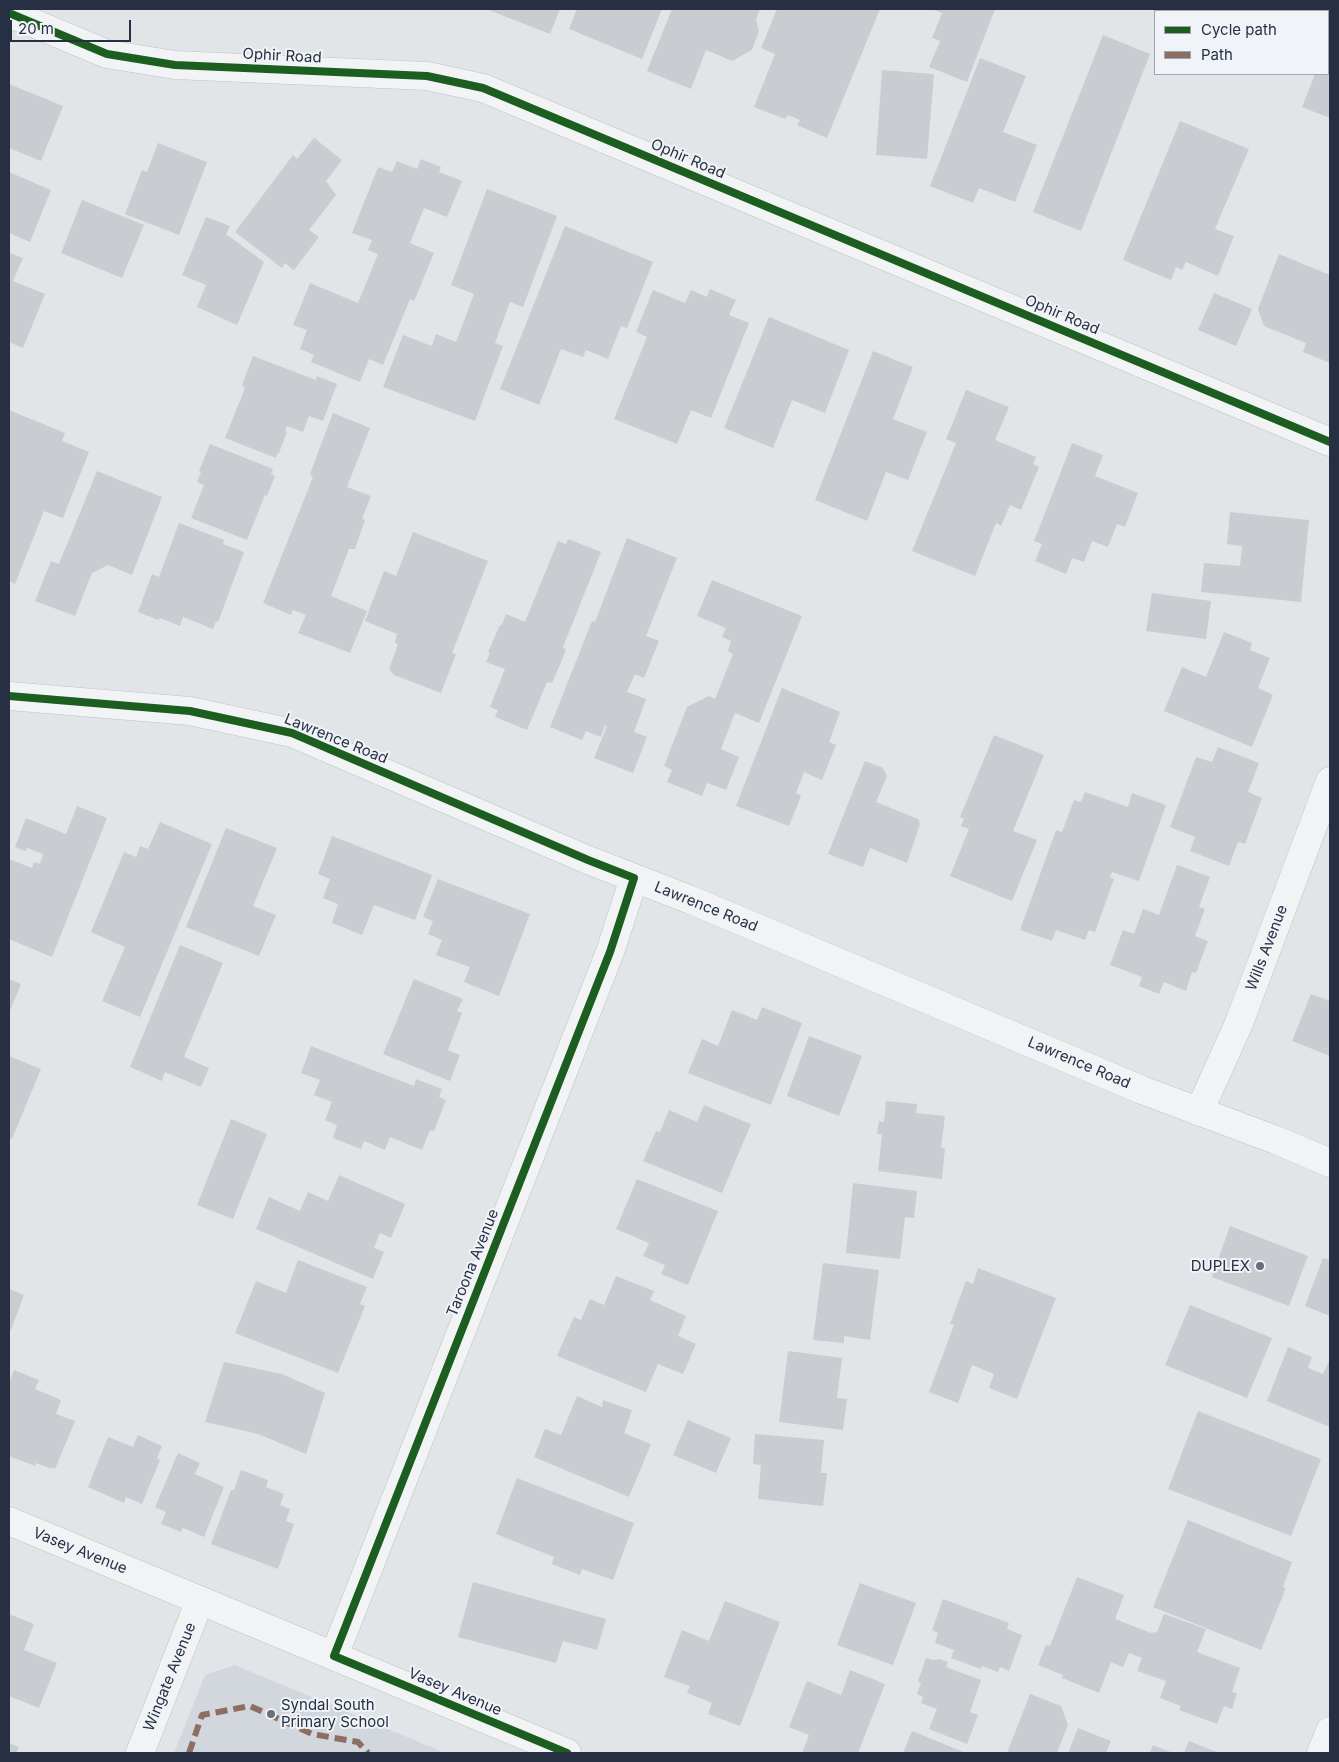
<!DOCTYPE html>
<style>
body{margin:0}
#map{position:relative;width:1339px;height:1762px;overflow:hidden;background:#e2e5e8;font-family:Inter,sans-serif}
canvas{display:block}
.frame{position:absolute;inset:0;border:10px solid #273043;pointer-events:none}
.legend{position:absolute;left:1154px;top:10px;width:175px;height:65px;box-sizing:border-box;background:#f0f3f7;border:1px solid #a0a5af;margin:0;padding:6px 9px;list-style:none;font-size:15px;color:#273043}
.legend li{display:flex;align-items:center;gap:10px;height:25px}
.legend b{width:25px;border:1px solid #a0a5af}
.scale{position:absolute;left:10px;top:20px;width:121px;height:22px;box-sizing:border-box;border:2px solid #273043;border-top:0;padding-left:6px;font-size:15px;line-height:18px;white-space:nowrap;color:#273043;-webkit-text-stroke:4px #f0f3f7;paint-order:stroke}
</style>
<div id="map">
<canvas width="1339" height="1762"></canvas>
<div class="frame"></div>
<ul class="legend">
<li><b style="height:6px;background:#1b5e20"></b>Cycle path</li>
<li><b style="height:6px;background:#8d6e63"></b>Path</li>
</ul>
<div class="scale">20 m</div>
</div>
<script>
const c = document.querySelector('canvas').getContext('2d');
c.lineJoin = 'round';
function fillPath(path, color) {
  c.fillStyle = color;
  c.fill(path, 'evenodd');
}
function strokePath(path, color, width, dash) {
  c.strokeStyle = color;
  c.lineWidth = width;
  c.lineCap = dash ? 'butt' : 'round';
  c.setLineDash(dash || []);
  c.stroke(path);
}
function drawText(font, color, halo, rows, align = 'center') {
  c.font = font + ' Inter,sans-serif';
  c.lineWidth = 4;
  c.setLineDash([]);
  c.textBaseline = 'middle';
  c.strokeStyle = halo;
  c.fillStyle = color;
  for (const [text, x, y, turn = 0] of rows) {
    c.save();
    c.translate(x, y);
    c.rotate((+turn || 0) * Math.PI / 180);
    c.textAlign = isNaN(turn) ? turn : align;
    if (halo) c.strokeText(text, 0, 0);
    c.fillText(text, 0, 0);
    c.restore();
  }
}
fillPath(new Path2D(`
 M 235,1665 L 445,1753 L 174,1753 L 205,1675 Z`), '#d2d6dd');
fillPath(new Path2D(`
 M 486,9 L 560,9 L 550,34 Z
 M 577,9 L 662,9 L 642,59 L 569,29 Z
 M 672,9 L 760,9 L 756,19 L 759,31 L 752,50 L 732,61 L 706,50 L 691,89 L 647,71 Z
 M 777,9 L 880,9 L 827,138 L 797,125 L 800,120 L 788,115 L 785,119 L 754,107 L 775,54 L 761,48 Z
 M 932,9 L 995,9 L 967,82 L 929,67 L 940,41 L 932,38 L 942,13 Z
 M 1103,35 L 1150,54 L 1081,231 L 1033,212 Z
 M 1330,36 L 1330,118 L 1302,107 L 1315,74 L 1328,74 L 1328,42 Z
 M 980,58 L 1026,76 L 1003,132 L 1037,145 L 1015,202 L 979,188 L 973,203 L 930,186 Z
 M 882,70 L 934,74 L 927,159 L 876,155 Z
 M 9,84 L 63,106 L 41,161 L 9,148 Z
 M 1180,121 L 1249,149 L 1215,229 L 1234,236 L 1218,276 L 1186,262 L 1182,270 L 1176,267 L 1171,280 L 1123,260 Z
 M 314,138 L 342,160 L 326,181 L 336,195 L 309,230 L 319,237 L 294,270 L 285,263 L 282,268 L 235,232 L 293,155 L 297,159 Z
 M 158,143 L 207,162 L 179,235 L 125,214 L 142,170 L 147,172 Z
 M 421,159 L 441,167 L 439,172 L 462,181 L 447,217 L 424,208 L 410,243 L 434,253 L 414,301 L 410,299 L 383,365 L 369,359 L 360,382 L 311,362 L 314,355 L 300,349 L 307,330 L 293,325 L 310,283 L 358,303 L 378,254 L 368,250 L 372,240 L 352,233 L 378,167 L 392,172 L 397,161 L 417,169 Z
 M 9,172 L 51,190 L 30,242 L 9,233 Z
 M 487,189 L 557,216 L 523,307 L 510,302 L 495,343 L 503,346 L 475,421 L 383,387 L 403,335 L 432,346 L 436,334 L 456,342 L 474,294 L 451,285 Z
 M 82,200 L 144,225 L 122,278 L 61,253 Z
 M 206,217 L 230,226 L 226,234 L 264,262 L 237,325 L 197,307 L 206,285 L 182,275 Z
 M 565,226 L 653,262 L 627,328 L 621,326 L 608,359 L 586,350 L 583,357 L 561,349 L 539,405 L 500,389 Z
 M 9,253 L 23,258 L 13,281 L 45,294 L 23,348 L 9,342 Z
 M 1279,254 L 1330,275 L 1330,363 L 1303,352 L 1306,343 L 1264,326 L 1258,309 Z
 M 710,289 L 736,300 L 729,315 L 749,323 L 711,418 L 691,410 L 677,444 L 614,419 L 647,337 L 636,332 L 653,290 L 685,303 L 691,290 L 707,297 Z
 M 1214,293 L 1252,309 L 1236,346 L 1198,330 Z
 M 769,317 L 849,350 L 825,413 L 792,400 L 773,448 L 724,428 Z
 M 873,351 L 913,367 L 893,419 L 927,432 L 908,480 L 886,472 L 867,521 L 815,500 Z
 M 253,356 L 316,380 L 317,376 L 337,384 L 323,421 L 309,416 L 303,432 L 287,426 L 285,431 L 287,432 L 279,453 L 277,453 L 276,458 L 225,438 L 245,388 L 242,385 Z
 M 966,390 L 1009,407 L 995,440 L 1036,457 L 1033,464 L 1039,467 L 1021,510 L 1010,505 L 1001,526 L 996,523 L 975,576 L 912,551 L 956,443 L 946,439 Z
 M 9,410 L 65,433 L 62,441 L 89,452 L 63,518 L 44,511 L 15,584 L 9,581 Z
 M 333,413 L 370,428 L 347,487 L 371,496 L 362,519 L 365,520 L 355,549 L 349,549 L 331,596 L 367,611 L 350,653 L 298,633 L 306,615 L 293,610 L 291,615 L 263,603 L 313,477 L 310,474 Z
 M 1072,443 L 1103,455 L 1095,476 L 1138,493 L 1125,527 L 1117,524 L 1108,547 L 1092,541 L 1084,562 L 1072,558 L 1066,574 L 1035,561 L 1042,544 L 1034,541 Z
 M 210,444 L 273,469 L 271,474 L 275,476 L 267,496 L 265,495 L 247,540 L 191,518 L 204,485 L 197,482 L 201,472 L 199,471 Z
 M 97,471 L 162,497 L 132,575 L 108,565 L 92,573 L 75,616 L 35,601 L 51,561 L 59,564 Z
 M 1230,512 L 1309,520 L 1301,602 L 1201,592 L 1204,563 L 1240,566 L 1242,546 L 1227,544 Z
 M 179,523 L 224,540 L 223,544 L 244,552 L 218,622 L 216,621 L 213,629 L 183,617 L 180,626 L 160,618 L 158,620 L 138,612 L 152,574 L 159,577 Z
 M 413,532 L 488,561 L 452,653 L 456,654 L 441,693 L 394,675 L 389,669 L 398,644 L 395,643 L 397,634 L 365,621 L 384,571 L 396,576 Z
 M 627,538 L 677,558 L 646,636 L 659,641 L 644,678 L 635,674 L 627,692 L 646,699 L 634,732 L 647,737 L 633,773 L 594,758 L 607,726 L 605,725 L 601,737 L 586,731 L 582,740 L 550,727 L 592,621 L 595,622 Z
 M 568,539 L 601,552 L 563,647 L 566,650 L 552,683 L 547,682 L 527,730 L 495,717 L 498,710 L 490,707 L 505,669 L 486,662 L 490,653 L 488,652 L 500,625 L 502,625 L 506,614 L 525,622 L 558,541 L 566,544 Z
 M 712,580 L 802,616 L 759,723 L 735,713 L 721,749 L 739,757 L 726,790 L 707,783 L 702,796 L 667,782 L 672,770 L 664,766 L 687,707 L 709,696 L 715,699 L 733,654 L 728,651 L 731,641 L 722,637 L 726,628 L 697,616 Z
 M 1152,593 L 1211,601 L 1206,639 L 1146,631 Z
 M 1224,632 L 1252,643 L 1250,650 L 1270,658 L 1258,688 L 1273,695 L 1252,747 L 1164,711 L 1182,667 L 1206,677 Z
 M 782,688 L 840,712 L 829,742 L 836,745 L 822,780 L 804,772 L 796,793 L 801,796 L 789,826 L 736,806 Z
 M 994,735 L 1044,755 L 1013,831 L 1037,840 L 1012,901 L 950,876 L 969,829 L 961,826 L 964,819 L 960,817 Z
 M 1218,747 L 1259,763 L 1248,792 L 1262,798 L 1245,844 L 1238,842 L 1229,866 L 1190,851 L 1195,837 L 1170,827 L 1196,757 L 1212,762 Z
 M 865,761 L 883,768 L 887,776 L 876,802 L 918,819 L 920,824 L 907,863 L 870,848 L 863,867 L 828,854 Z
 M 1085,792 L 1128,807 L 1132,793 L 1166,805 L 1139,881 L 1112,872 L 1110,877 L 1114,879 L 1095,932 L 1089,930 L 1085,940 L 1056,930 L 1052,941 L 1020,930 L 1056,830 L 1062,832 L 1074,800 L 1081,802 Z
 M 77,806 L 107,818 L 52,957 L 9,939 L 9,859 L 32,868 L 34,862 L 40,864 L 43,854 L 27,848 L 25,851 L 15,847 L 26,818 L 66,834 Z
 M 160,822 L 212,844 L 140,1017 L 102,1001 L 125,947 L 91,932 L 124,852 L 136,857 L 140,846 L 148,849 Z
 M 226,828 L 277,848 L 253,906 L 276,915 L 259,956 L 186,927 Z
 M 332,836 L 432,875 L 415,920 L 374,905 L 362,935 L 332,923 L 338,904 L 323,898 L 330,879 L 318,874 Z
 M 1177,865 L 1210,877 L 1199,907 L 1205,909 L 1195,936 L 1208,941 L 1196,973 L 1192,972 L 1186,991 L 1164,982 L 1159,994 L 1139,986 L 1142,977 L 1110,965 L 1123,930 L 1134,934 L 1143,909 L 1159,915 Z
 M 438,879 L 530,914 L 499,996 L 464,982 L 470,967 L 436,955 L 442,940 L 428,934 L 433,921 L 423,917 Z
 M 180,945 L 223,963 L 184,1057 L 209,1068 L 201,1087 L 165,1072 L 162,1081 L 130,1067 Z
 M 9,979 L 21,984 L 9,1013 Z
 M 414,979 L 463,999 L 457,1011 L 462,1013 L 448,1050 L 460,1055 L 450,1081 L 383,1054 Z
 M 1311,994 L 1330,1001 L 1330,1056 L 1292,1041 Z
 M 762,1007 L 802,1023 L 771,1105 L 688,1073 L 702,1039 L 718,1046 L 732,1010 L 757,1020 Z
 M 809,1036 L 862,1056 L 839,1116 L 787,1096 Z
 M 311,1046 L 414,1086 L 416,1079 L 442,1089 L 439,1097 L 446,1100 L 434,1131 L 430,1130 L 422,1150 L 390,1137 L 385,1150 L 364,1141 L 361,1149 L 333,1138 L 337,1125 L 325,1120 L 332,1102 L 314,1095 L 320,1080 L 301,1073 Z
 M 9,1056 L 41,1069 L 12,1139 L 9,1138 Z
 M 886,1101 L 917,1104 L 916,1113 L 945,1116 L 941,1148 L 945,1148 L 942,1179 L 878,1171 L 882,1134 L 877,1134 L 879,1121 L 884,1122 Z
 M 704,1105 L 751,1124 L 722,1193 L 643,1161 L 656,1131 L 660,1132 L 669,1110 L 697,1122 Z
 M 231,1119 L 267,1134 L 233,1219 L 197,1205 Z
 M 339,1175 L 405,1204 L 391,1238 L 380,1233 L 374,1248 L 384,1252 L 373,1279 L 256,1229 L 269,1197 L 300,1211 L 308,1192 L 328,1201 Z
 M 637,1179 L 718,1211 L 688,1285 L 661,1274 L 665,1265 L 643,1256 L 649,1243 L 616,1229 Z
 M 853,1183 L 917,1191 L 914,1218 L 905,1217 L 900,1259 L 846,1253 Z
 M 1230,1226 L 1308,1256 L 1289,1306 L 1212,1277 Z
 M 1323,1258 L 1330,1260 L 1330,1316 L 1305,1306 Z
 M 298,1260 L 367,1287 L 360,1304 L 365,1306 L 338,1373 L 235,1333 L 256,1281 L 286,1293 Z
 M 823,1263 L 879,1270 L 870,1340 L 844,1336 L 844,1343 L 813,1340 Z
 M 978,1268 L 1056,1298 L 1017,1399 L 989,1388 L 994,1374 L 972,1365 L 958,1403 L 929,1392 L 954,1325 L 950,1324 L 966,1281 L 973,1284 Z
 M 616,1276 L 654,1291 L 650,1300 L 686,1316 L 678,1336 L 696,1344 L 683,1374 L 658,1364 L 646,1392 L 557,1356 L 574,1317 L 581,1320 L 590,1299 L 604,1305 Z
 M 9,1289 L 24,1295 L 11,1330 L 9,1329 Z
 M 1190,1305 L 1272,1338 L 1247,1398 L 1165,1365 Z
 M 1288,1347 L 1312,1357 L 1308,1368 L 1323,1374 L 1329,1361 L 1330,1361 L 1330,1427 L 1267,1401 Z
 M 788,1351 L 842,1358 L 837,1398 L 847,1399 L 843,1430 L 779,1422 Z
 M 224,1362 L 282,1374 L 325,1393 L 306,1454 L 258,1434 L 205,1422 Z
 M 14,1370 L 39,1380 L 35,1389 L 61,1400 L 56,1414 L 75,1421 L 55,1469 L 53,1467 L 52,1469 L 36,1463 L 35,1466 L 9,1456 L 9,1383 Z
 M 577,1396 L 602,1407 L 603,1400 L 632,1410 L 624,1433 L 651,1444 L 629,1497 L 534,1457 L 545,1429 L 561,1435 Z
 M 1198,1411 L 1321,1459 L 1291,1536 L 1168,1489 Z
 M 688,1420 L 731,1438 L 716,1473 L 673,1455 Z
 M 755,1434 L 824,1440 L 821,1473 L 827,1473 L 823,1506 L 758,1499 L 761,1465 L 753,1464 Z
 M 138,1435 L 162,1446 L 157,1458 L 160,1460 L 142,1504 L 126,1497 L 124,1503 L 88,1487 L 108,1437 L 133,1447 Z
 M 178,1453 L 200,1463 L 195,1474 L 224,1487 L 204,1537 L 183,1528 L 181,1532 L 161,1524 L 166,1512 L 155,1507 Z
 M 241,1470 L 268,1480 L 266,1487 L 284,1494 L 280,1505 L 290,1509 L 286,1521 L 294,1524 L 278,1569 L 211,1544 L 231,1490 L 234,1490 Z
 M 517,1478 L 634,1523 L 613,1580 L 582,1569 L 580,1575 L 552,1564 L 554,1557 L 496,1534 Z
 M 1188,1520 L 1292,1562 L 1283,1587 L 1286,1588 L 1261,1650 L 1153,1607 Z
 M 1077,1577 L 1124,1595 L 1115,1619 L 1151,1633 L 1157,1632 L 1164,1614 L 1206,1629 L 1197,1652 L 1240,1668 L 1232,1692 L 1237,1693 L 1232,1709 L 1224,1706 L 1217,1724 L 1179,1710 L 1181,1706 L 1160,1698 L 1166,1681 L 1137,1671 L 1142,1658 L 1129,1653 L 1123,1667 L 1111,1662 L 1099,1693 L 1062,1678 L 1063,1675 L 1038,1665 L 1046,1645 L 1050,1646 Z
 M 473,1582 L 606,1619 L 597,1650 L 563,1641 L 556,1663 L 458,1637 Z
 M 860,1583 L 916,1603 L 893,1665 L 837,1645 Z
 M 943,1599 L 1009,1623 L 1007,1629 L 1022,1635 L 1009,1671 L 1000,1667 L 998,1672 L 982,1666 L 981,1669 L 951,1658 L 954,1650 L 935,1643 L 938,1633 L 932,1630 Z
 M 725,1601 L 780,1622 L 740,1726 L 708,1714 L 712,1703 L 687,1693 L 690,1686 L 664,1677 L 682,1630 L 709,1641 Z
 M 9,1614 L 34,1624 L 24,1650 L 57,1663 L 39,1708 L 9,1696 Z
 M 926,1658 L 933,1660 L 940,1659 L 948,1662 L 946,1667 L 981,1680 L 970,1712 L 978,1715 L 967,1744 L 929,1729 L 937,1709 L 921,1703 L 923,1697 L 917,1694 L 921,1683 L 918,1681 Z
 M 850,1670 L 885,1684 L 858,1753 L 802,1753 L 809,1735 L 789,1727 L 807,1681 L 841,1695 Z
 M 1030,1694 L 1061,1706 L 1068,1725 L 1057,1753 L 1007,1753 Z
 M 1078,1728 L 1111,1741 L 1106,1753 L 1068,1753 Z
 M 912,1731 L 966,1753 L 903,1753 Z
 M 1189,1741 L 1219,1753 L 1184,1753 Z
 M 9,1743 L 19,1747 L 16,1753 L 9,1753 Z
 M 1153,1745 L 1173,1753 L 1150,1753 Z`), '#c9ccd0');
const minor = new Path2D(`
 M 9,13 L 107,54 L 175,65 L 427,76 L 483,88 L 1330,442
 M 9,696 L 190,711 L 292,733 L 588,860 L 691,900 L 1142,1090 L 1276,1140 L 1330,1163
 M 1199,1112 L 1239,1023 L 1330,781
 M 9,1521 L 567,1753
 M 334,1656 L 610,952 L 634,878
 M 140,1753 L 200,1600
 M 1321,1753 L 1330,1731`);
strokePath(minor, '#bfc1c6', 29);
strokePath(minor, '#f2f3f4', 28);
strokePath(new Path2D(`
 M 189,1753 L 202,1715 L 250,1706 L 312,1734 L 358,1742 L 368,1753`), '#8d6e63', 6, [12, 6]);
strokePath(new Path2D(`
 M 9,13 L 107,54 L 175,65 L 427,76 L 483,88 L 1330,442
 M 9,696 L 190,711 L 292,733 L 588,860 L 634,878 L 610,952 L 334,1656 L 567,1753`), '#1b5e20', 8);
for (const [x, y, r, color] of [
 [1260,1266,5,"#686f7d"],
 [271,1714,5,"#686f7d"]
]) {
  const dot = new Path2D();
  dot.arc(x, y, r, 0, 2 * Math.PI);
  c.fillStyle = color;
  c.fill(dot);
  strokePath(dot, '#f0f3f7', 2);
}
drawText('15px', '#273043', '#f0f3f7', [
 ["Ophir Road",282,56,3],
 ["Ophir Road",688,159,23],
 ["Ophir Road",1062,315,23],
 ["Lawrence Road",336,739,22],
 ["Lawrence Road",706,907,22],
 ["Wills Avenue",1267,948,-69],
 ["Lawrence Road",1079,1063,23],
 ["Taroona Avenue",473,1263,-68],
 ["Vasey Avenue",80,1551,22],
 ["Wingate Avenue",170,1677,-68],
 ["Vasey Avenue",455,1692,23]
]);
drawText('15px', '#273043', '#f0f3f7', [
 ["DUPLEX",1250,1266],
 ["Syndal South",281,1705,"left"],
 ["Primary School",281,1722,"left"]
], 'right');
</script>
